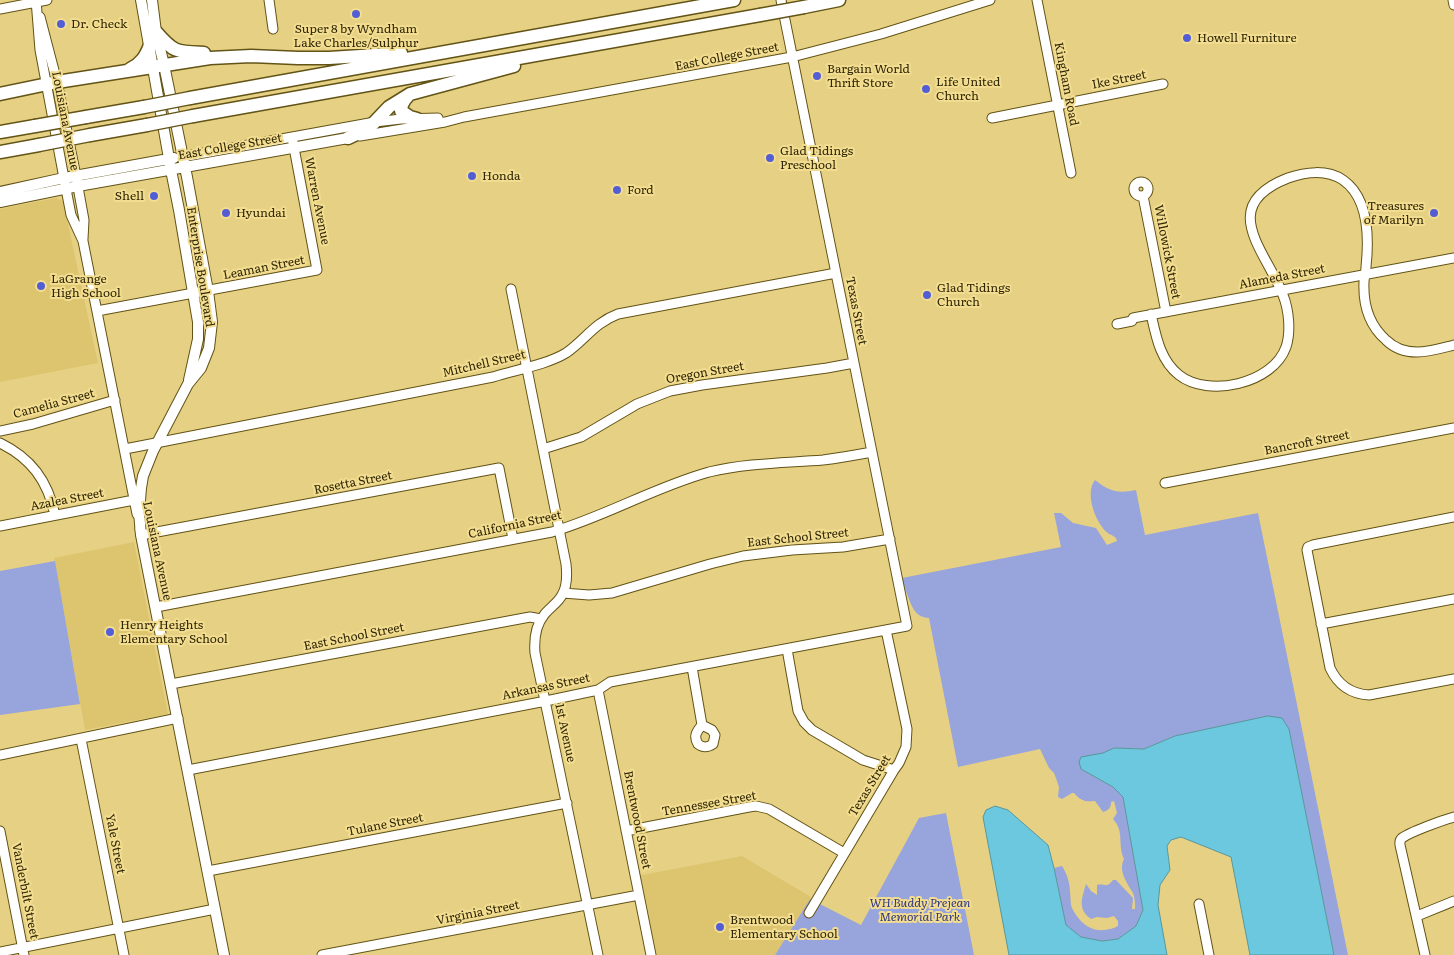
<!DOCTYPE html>
<style>
body{margin:0}
canvas{display:block;background:#e6d083}
</style>
<canvas width="1454" height="955"></canvas>
<script>
const c = document.querySelector('canvas').getContext('2d');
c.lineJoin = 'round';
function fillPath(path, color) {
  c.fillStyle = color;
  c.fill(path, 'evenodd');
}
function strokePath(path, color, width, dash) {
  c.strokeStyle = color;
  c.lineWidth = width;
  c.lineCap = dash ? 'butt' : 'round';
  c.setLineDash(dash || []);
  c.stroke(path);
}
function drawText(font, color, halo, rows, align = 'center') {
  c.font = font + ' Literata,serif';
  c.lineWidth = 4;
  c.setLineDash([]);
  c.textBaseline = 'middle';
  c.strokeStyle = halo;
  c.fillStyle = color;
  for (const [text, x, y, turn = 0] of rows) {
    c.save();
    c.translate(x, y);
    c.rotate((+turn || 0) * Math.PI / 180);
    c.textAlign = isNaN(turn) ? turn : align;
    if (halo) c.strokeText(text, 0, 0);
    c.fillText(text, 0, 0);
    c.restore();
  }
}
fillPath(new Path2D(`
 M 56,198 L 63,201 L 98,363 L 0,382 L 0,209 Z
 M 134,542 L 168,714 L 85,730 L 54,558 Z
 M 742,856 L 811,897 L 775,955 L 653,955 L 637,876 Z`), '#ddc56f');
fillPath(new Path2D(`
 M 1095,480 C 1109,491 1117,494 1136,490 L 1145,535 L 1258,513 L 1348,955 L 1334,955 L 1289,729 L 1175,736 L 1144,749 L 1114,748 L 1103,753 L 1081,769 L 1113,787 L 1123,797 L 1143,910 L 1136,926 L 1118,939 L 1102,941 L 1081,937 L 1066,925 L 1054,868 L 1062,866 C 1067,874 1070,883 1070,892 C 1071,898 1070,903 1072,908 C 1075,915 1084,926 1091,928 C 1099,932 1111,930 1118,926 L 1118,921 L 1114,916 L 1107,918 L 1097,917 L 1091,919 C 1077,909 1082,898 1086,884 L 1091,891 L 1097,895 L 1097,885 C 1106,883 1106,889 1113,880 L 1116,880 L 1133,898 L 1132,909 L 1135,909 C 1135,904 1135,898 1133,893 C 1127,883 1118,871 1124,859 C 1117,844 1125,832 1113,819 L 1117,813 L 1114,801 L 1111,802 C 1111,808 1109,810 1103,812 L 1095,801 C 1085,802 1081,801 1074,793 L 1072,793 L 1062,799 L 1058,797 L 1059,787 L 1057,781 L 1054,773 L 1049,768 L 1040,749 L 958,767 L 929,618 C 914,617 912,606 907,594 C 905,588 903,584 902,578 L 1061,547 L 1054,513 L 1061,513 L 1073,523 L 1096,528 L 1107,545 L 1117,541 L 1116,538 C 1114,536 1112,535 1109,534 C 1096,525 1084,493 1095,480 Z
 M 55,561 L 80,704 L 0,715 L 0,571 Z
 M 946,813 L 974,955 L 775,955 L 810,899 L 861,925 L 919,818 Z`), '#98a4dc');
const water = new Path2D(`
 M 1268,716 L 1282,718 L 1289,729 L 1334,955 L 1250,955 L 1231,857 L 1181,837 L 1171,840 L 1167,846 L 1170,870 L 1160,885 L 1158,905 L 1167,955 L 1009,955 L 983,817 L 986,810 L 995,806 L 1008,810 L 1048,845 L 1054,868 L 1066,925 L 1081,937 L 1102,941 L 1118,939 L 1136,926 L 1143,910 L 1123,797 L 1113,787 L 1081,769 L 1079,762 L 1081,757 L 1103,753 L 1114,748 L 1144,749 L 1175,736 Z`);
fillPath(water, '#6bc8de');
strokePath(water, '#59979d', 1);
const minor = new Path2D(`
 M 36,0 L 40,50 L 66,189 L 71,215 L 83,241 L 137,514
 M 269,0 L 273,29
 M 1037,0 L 1071,173
 M 1453,0 L 1454,5
 M 0,9 L 47,0
 M 40,17 L 57,82 L 76,176 L 84,220 L 83,239
 M 992,118 L 1163,84
 M 360,136 L 445,122 L 464,117 L 792,57 L 881,34 L 990,0
 M 182,157 L 375,122 L 401,119 L 438,118
 M1134 189a7 7 0 1 1 14 0a7 7 0 1 1-14 0Z
 M 1143,196 L 1166,312
 M 511,289 L 566,564 C 567,573 567,587 562,595 C 558,603 549,608 544,615 C 535,626 534,640 535,653 L 598,955
 M 97,311 L 317,270 L 292,137
 M 1151,314 C 1156,336 1160,360 1179,375 C 1208,398 1273,384 1286,347 C 1291,332 1289,310 1283,295 C 1266,251 1216,206 1288,178 C 1305,172 1327,169 1343,180 C 1369,198 1369,239 1366,267 C 1366,272 1364,277 1364,282 C 1363,304 1369,325 1386,340 C 1394,348 1405,352 1417,352 C 1429,352 1442,348 1454,345
 M 1117,324 L 1132,321 L 1133,318 L 1454,258
 M 0,431 L 33,424 L 115,400
 M 0,443 C 31,458 48,481 55,515
 M 125,449 L 493,377 C 515,370 546,365 566,353 C 585,340 594,323 618,314 L 836,273
 M 543,449 L 581,437 L 637,404 L 670,391 L 702,385 L 827,368 L 854,363
 M 1165,483 L 1454,428
 M 1454,517 L 1313,545 L 1308,547 L 1307,550 L 1330,668 C 1338,685 1351,694 1369,695 L 1454,679
 M 0,526 L 139,499
 M 140,529 L 141,535 L 499,468 L 513,539
 M 563,593 L 589,595 L 612,593 L 710,564 L 743,556 L 792,550 L 843,547 L 890,539
 M 156,607 L 552,532 C 606,516 655,487 709,472 C 747,463 785,463 823,460 C 839,458 856,455 872,452
 M 1321,624 L 1454,599
 M 787,649 L 798,711 L 804,722 L 812,730 L 863,760 L 894,770
 M 692,667 L 702,725
 M 171,684 L 530,617 L 541,619
 M 598,690 L 651,955
 M 702,725 L 712,730 L 715,735 L 713,744 C 707,748 703,748 698,744 C 693,736 697,731 702,725 Z
 M 81,739 L 124,955
 M 0,755 L 178,718
 M 188,770 L 546,701 L 598,690 L 610,682 L 907,626 L 781,0
 M 0,831 L 24,955
 M 626,831 L 749,807 L 756,806 L 769,809 L 844,853
 M 208,871 L 567,803
 M 1199,904 L 1209,955
 M 809,913 L 894,770 L 899,763 L 906,747 L 907,729 L 886,630
 M 1417,916 L 1454,901
 M 0,952 L 215,909
 M 322,955 L 639,895
 M 1425,955 L 1400,845 C 1400,842 1399,841 1402,838 C 1410,832 1443,820 1454,817`);
const major = new Path2D(`
 M 141,0 L 171,170 L 179,210 L 198,322 L 198,339 L 189,380
 M 152,0 L 156,32 L 164,65 L 187,177 L 208,291 L 212,322 L 209,348 L 201,368 L 188,384 L 153,451 L 143,476 L 141,488 L 139,512 L 141,535 L 224,955
 M 0,192 L 64,178 L 174,158
 M 0,202 L 78,186 L 348,138`);
const highway = new Path2D(`
 M 804,7 L 839,0
 M 156,32 C 174,53 177,52 204,53
 M 130,69 C 141,64 146,56 150,45
 M 0,94 L 57,82 L 210,58 L 251,56 L 298,58 L 329,58 L 361,56 L 401,53
 M 408,96 C 404,100 401,104 401,111 L 410,117 L 417,119
 M 190,98 L 734,0
 M 193,116 L 760,15
 M 86,117 L 144,107
 M 0,132 L 35,126
 M 90,135 L 147,125
 M 348,138 L 369,128 L 389,107 L 410,94 L 514,66
 M 0,152 L 39,145`);
strokePath(minor, '#625316', 11);
strokePath(major, '#625316', 12);
strokePath(highway, '#625316', 15);
strokePath(minor, '#fff', 9);
strokePath(major, '#fff', 10);
strokePath(highway, '#fff', 12);
const highwayBridge = new Path2D(`
 M 760,15 L 804,7
 M 144,107 L 190,98
 M 147,125 L 193,116
 M 35,126 L 86,117
 M 39,145 L 90,135`);
strokePath(highwayBridge, '#625316', 15, []);
strokePath(highwayBridge, '#fff', 12);
for (const [x, y, r, color] of [
 [356,14,5,"#535ed5"],
 [61,24,5,"#535ed5"],
 [1187,38,5,"#535ed5"],
 [817,76,5,"#535ed5"],
 [926,89,5,"#535ed5"],
 [770,158,5,"#535ed5"],
 [472,176,5,"#535ed5"],
 [617,190,5,"#535ed5"],
 [154,196,5,"#535ed5"],
 [226,213,5,"#535ed5"],
 [1434,213,5,"#535ed5"],
 [41,286,5,"#535ed5"],
 [927,295,5,"#535ed5"],
 [110,632,5,"#535ed5"],
 [720,927,5,"#535ed5"]
]) {
  const dot = new Path2D();
  dot.arc(x, y, r, 0, 2 * Math.PI);
  c.fillStyle = color;
  c.fill(dot);
  strokePath(dot, '#f3dd90', 2);
}
drawText('12px', '#2f2605', '#f3dd90', [
 ["Dr. Check",71,24],
 ["Super 8 by Wyndham",356,29,"center"],
 ["Lake Charles/Sulphur",356,43,"center"],
 ["Howell Furniture",1197,38],
 ["Bargain World",827,69],
 ["Thrift Store",827,83],
 ["Life United",936,82],
 ["Church",936,96],
 ["Glad Tidings",780,151],
 ["Preschool",780,165],
 ["Honda",482,176],
 ["Ford",627,190],
 ["Shell",144,196,"right"],
 ["Treasures",1424,206,"right"],
 ["of Marilyn",1424,220,"right"],
 ["Hyundai",236,213],
 ["LaGrange",51,279],
 ["High School",51,293],
 ["Glad Tidings",937,288],
 ["Church",937,302],
 ["Henry Heights",120,625],
 ["Elementary School",120,639],
 ["Brentwood",730,920],
 ["Elementary School",730,934]
], 'left');
drawText('12px', '#2f2605', '#f3dd90', [
 ["East College Street",727,57,-11],
 ["Ike Street",1119,80,-11],
 ["Kingham Road",1066,84,79],
 ["Louisiana Avenue",65,121,79],
 ["East College Street",230,147,-10],
 ["Warren Avenue",317,201,79],
 ["Willowick Street",1167,252,79],
 ["Enterprise Boulevard",200,267,81],
 ["Leaman Street",264,268,-11],
 ["Alameda Street",1282,277,-11],
 ["Texas Street",856,311,79],
 ["Mitchell Street",484,364,-13],
 ["Oregon Street",705,373,-10],
 ["Camelia Street",54,404,-15],
 ["Bancroft Street",1307,443,-11],
 ["Rosetta Street",353,483,-11],
 ["Azalea Street",67,500,-11],
 ["California Street",515,525,-12],
 ["East School Street",798,538,-6],
 ["Louisiana Avenue",157,551,78],
 ["East School Street",354,637,-11],
 ["Arkansas Street",546,687,-12],
 ["1st Avenue",565,733,78],
 ["Texas Street",870,786,-59],
 ["Tennessee Street",709,804,-10],
 ["Brentwood Street",637,820,79],
 ["Tulane Street",385,825,-11],
 ["Yale Street",115,844,79],
 ["Vanderbilt Street",25,891,79],
 ["Virginia Street",478,913,-11]
]);
drawText('italic 12px', '#303882', '#f3dd90', [
 ["WH Buddy Prejean",920,903],
 ["Memorial Park",920,917]
]);
</script>
